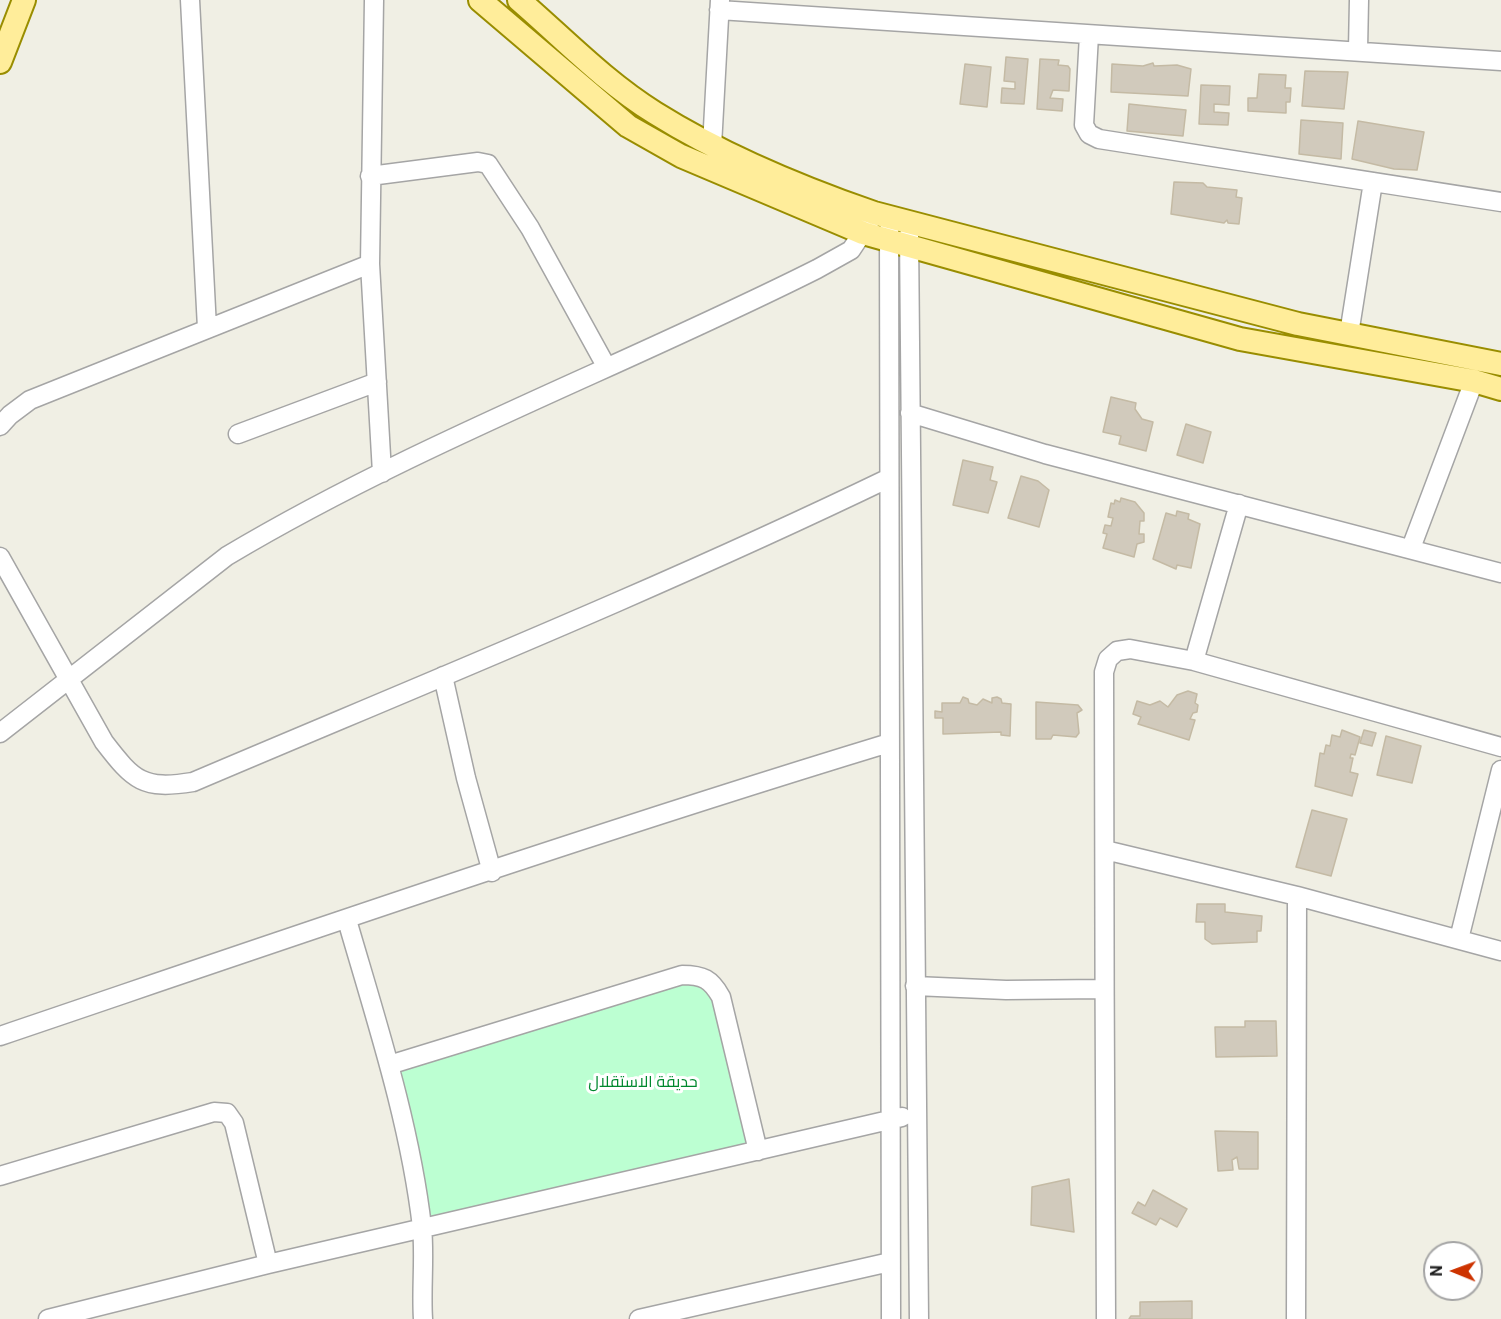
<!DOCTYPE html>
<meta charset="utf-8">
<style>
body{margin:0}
#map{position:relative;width:1501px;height:1319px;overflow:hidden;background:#f0efe4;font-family:Roboto,sans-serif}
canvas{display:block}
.north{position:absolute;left:1423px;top:1241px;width:60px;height:60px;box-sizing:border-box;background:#fff;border:2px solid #a5a5a5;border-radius:50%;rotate:271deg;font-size:16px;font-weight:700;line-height:24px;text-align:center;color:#1e1e1e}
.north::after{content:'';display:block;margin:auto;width:21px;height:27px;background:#cd3300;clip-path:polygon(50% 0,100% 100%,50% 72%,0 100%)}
</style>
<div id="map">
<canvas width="1501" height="1319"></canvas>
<div class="north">N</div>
</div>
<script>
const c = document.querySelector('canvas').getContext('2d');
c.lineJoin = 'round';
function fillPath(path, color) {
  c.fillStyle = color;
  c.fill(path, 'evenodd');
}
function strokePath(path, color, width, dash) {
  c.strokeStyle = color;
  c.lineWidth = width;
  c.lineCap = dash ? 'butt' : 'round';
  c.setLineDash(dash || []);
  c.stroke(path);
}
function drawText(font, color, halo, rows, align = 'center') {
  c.font = font + ' Roboto,Cairo,sans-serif';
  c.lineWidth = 6;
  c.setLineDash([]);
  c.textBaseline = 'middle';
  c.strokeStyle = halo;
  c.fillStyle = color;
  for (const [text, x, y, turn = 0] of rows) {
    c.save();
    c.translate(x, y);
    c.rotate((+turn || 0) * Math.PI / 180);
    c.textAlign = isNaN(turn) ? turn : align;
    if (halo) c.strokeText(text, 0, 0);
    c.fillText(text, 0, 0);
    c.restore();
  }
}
fillPath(new Path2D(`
 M 682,975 L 713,983 L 758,1151 L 428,1227 L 389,1065 Z`), '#bcffd2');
const building = new Path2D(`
 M 1006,57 L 1028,59 L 1024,104 L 1001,103 L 1002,88 L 1015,89 L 1015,82 L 1004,81 Z
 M 1040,59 L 1059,60 L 1058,65 L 1068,66 L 1070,69 L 1069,91 L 1053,90 L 1050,98 L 1063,99 L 1062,111 L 1037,109 Z
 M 1153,63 L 1154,66 L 1177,65 L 1191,69 L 1188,96 L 1111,92 L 1112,64 L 1143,66 Z
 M 965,64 L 991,67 L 987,107 L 960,104 Z
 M 1305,71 L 1348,72 L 1344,109 L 1302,106 Z
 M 1259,74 L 1286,75 L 1285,88 L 1291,88 L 1290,102 L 1286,102 L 1286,113 L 1248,111 L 1248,98 L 1257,98 Z
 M 1201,85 L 1230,86 L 1229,105 L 1214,104 L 1214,112 L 1229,113 L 1228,125 L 1199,124 Z
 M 1129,104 L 1186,110 L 1183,136 L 1127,131 Z
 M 1301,120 L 1343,123 L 1341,159 L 1299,154 Z
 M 1358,121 L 1424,132 L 1417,170 L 1394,169 L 1352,159 Z
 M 1174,182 L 1203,183 L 1207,187 L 1237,190 L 1236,197 L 1242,198 L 1239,224 L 1228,223 L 1227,220 L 1224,223 L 1171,214 Z
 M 1111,397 L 1136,403 L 1135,409 L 1142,419 L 1153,422 L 1146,451 L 1119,444 L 1121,436 L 1103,432 Z
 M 1186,424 L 1211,432 L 1203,463 L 1177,455 Z
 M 963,460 L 993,467 L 990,480 L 997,482 L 988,513 L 953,505 Z
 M 1021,476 L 1038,481 L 1049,490 L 1039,527 L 1008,518 Z
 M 1121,498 L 1135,502 L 1144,513 L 1144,521 L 1140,521 L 1139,534 L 1144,534 L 1144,542 L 1137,544 L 1134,557 L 1103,548 L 1107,534 L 1103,533 L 1105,525 L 1111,526 L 1113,518 L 1108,517 L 1111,503 L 1114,504 L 1115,500 L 1120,502 Z
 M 1177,511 L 1189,514 L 1188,519 L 1200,524 L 1191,568 L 1177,565 L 1176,569 L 1153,559 L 1166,513 L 1176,516 Z
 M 1188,691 L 1197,694 L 1195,703 L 1198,705 L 1197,712 L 1193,713 L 1190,719 L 1195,720 L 1189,740 L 1138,724 L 1141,717 L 1133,714 L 1137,701 L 1150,705 L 1160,701 L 1168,707 L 1177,695 Z
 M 963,697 L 968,699 L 969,703 L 977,705 L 983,699 L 992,703 L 992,698 L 997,697 L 1001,699 L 1002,703 L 1011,704 L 1010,736 L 1001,735 L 1001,732 L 943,734 L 943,718 L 935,718 L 935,711 L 942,712 L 942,703 L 960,703 Z
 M 1036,702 L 1078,705 L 1082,710 L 1077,713 L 1079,733 L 1076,737 L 1053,735 L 1051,739 L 1036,739 Z
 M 1342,730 L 1360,737 L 1355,755 L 1351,754 L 1350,758 L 1353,758 L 1350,772 L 1358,774 L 1352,796 L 1315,786 L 1320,753 L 1324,754 L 1326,745 L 1330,746 L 1332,735 L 1340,737 Z
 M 1364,730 L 1376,733 L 1372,746 L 1360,743 Z
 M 1386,736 L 1421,746 L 1412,783 L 1377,775 Z
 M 1312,810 L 1347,819 L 1331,876 L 1296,867 Z
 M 1197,904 L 1225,904 L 1225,912 L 1262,916 L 1261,931 L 1257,931 L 1257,942 L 1212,944 L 1205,939 L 1205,922 L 1196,922 Z
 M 1245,1021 L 1276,1021 L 1277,1056 L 1216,1057 L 1215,1027 L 1245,1027 Z
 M 1215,1131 L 1258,1132 L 1258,1169 L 1239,1169 L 1237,1157 L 1232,1160 L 1233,1170 L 1218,1171 Z
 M 1069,1179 L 1074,1232 L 1031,1225 L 1032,1187 Z
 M 1153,1190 L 1187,1209 L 1177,1227 L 1160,1218 L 1156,1225 L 1132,1213 L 1138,1202 L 1145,1206 Z
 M 1192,1301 L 1192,1319 L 1129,1319 L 1131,1316 L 1140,1316 L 1140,1302 Z`);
fillPath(building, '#d1cabc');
strokePath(building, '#c4baa4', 1.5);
const minor = new Path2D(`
 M 190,0 L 207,328
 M 374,0 L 370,264 L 382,473
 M 719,10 L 1501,61
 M 1089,35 L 1084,125 L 1089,134 L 1099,139 L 1501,202
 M 1358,50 L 1359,0
 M 712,146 L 720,0
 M 370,176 L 478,162 L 488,164 L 530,228 L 606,366
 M 889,230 L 891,1319
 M 909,235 L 919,1319
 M 1349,334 L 1373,182
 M 910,413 L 1045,454 L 1501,573
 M 0,426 L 10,415 L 30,400 L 370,264
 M 238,434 L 377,382
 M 1411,548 L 1474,381
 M 0,557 L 104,742 C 134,781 143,790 193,782 C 426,683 661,588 889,478
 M 1194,661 L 1239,504
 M 443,676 L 466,778 L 492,872
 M 0,733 L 227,556 C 415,444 622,367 817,269 L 851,250 L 869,223
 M 1105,850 L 1297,896 L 1501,951
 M 347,920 C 376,1020 410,1123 422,1227 C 425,1257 421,1289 423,1319
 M 1459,939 L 1501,770
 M 915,986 L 1006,990 L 1102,989
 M 0,1036 C 295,936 590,834 889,743
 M 389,1065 L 682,975 C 703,975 711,979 721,997 L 758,1151
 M 0,1176 L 214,1112 L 227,1113 L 234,1123 L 268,1264
 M 48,1319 L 268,1264 L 902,1117
 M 639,1319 L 890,1262
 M 1106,1319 C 1105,1103 1104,888 1104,672 L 1108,659 L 1117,651 L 1130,649 L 1194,661 L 1501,747
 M 1296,1319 L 1297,896`);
const major = new Path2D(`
 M 480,0 L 628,126 L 681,156 L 863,233 L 1240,339 L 1474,381 L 1501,389
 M 519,0 C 563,38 605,82 655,113 C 722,155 799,187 874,213 L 1298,324 L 1501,364
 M 0,62 L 24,0`);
strokePath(minor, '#a5a5a5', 21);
strokePath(major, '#998d00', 26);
strokePath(minor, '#fff', 18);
strokePath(major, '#ffed9a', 22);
drawText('16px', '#00882e', '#fff', [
 ["حديقة الاستقلال",643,1083]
]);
</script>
